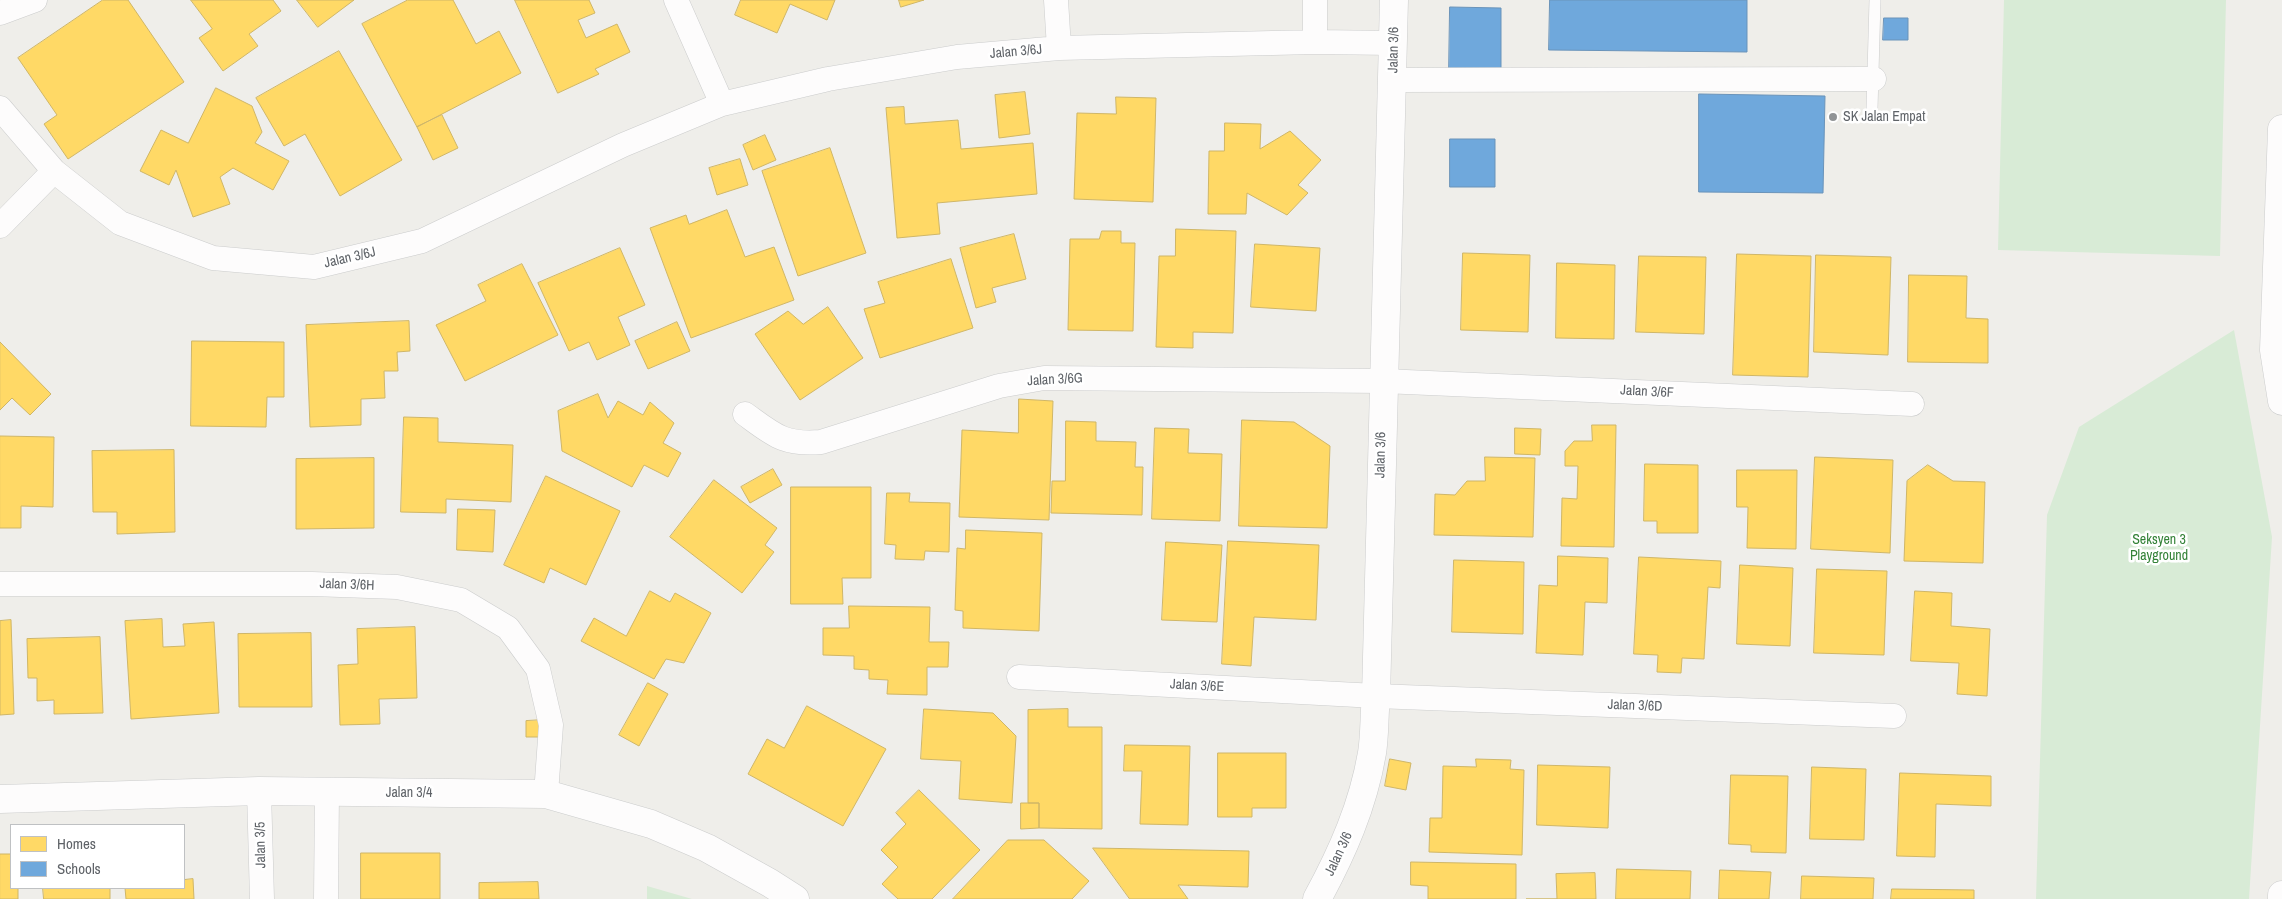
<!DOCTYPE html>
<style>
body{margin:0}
#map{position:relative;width:2282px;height:899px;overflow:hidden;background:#efeeea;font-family:"Archivo Narrow",sans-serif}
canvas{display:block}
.legend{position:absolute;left:10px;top:824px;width:175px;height:65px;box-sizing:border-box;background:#fff;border:1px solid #bfc1c3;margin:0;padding:6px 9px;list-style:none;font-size:15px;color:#5f6368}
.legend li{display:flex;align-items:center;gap:10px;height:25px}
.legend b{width:25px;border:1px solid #bfc1c3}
</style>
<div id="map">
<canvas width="2282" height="899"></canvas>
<ul class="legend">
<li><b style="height:14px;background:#ffd966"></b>Homes</li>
<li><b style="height:14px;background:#6fa8dc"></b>Schools</li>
</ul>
</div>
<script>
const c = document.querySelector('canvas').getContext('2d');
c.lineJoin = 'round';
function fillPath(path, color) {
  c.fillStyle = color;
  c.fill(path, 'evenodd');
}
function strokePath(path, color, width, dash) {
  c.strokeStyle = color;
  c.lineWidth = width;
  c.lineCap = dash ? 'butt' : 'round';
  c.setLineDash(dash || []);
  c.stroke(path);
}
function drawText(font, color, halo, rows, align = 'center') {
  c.font = font + ' "Archivo Narrow",sans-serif';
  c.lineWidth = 5;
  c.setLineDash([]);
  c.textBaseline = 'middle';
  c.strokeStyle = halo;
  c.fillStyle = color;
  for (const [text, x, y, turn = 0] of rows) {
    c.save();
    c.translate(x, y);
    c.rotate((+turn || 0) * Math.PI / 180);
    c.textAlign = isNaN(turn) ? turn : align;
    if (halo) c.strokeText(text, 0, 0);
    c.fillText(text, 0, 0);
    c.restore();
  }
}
fillPath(new Path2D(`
 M 2004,0 L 2226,0 L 2220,256 L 1998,250 Z
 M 2234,330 L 2272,537 L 2249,899 L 2036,899 L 2047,515 L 2079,427 Z
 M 647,886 L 692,899 L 647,899 Z`), '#d8ebd6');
const homes = new Path2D(`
 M 103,0 L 128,0 L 184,82 L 68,159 L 44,124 L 57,115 L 18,58 Z
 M 191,0 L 273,0 L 281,11 L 249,34 L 258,46 L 223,71 L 199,38 L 212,29 Z
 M 297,0 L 354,0 L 318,27 Z
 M 408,0 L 453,0 L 476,44 L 499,31 L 521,73 L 417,127 L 362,24 Z
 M 515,0 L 589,0 L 595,13 L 578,20 L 586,38 L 617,24 L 630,52 L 595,69 L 599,74 L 558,93 Z
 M 741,0 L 835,0 L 827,20 L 790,4 L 777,33 L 735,15 Z
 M 899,0 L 924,0 L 901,7 Z
 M 339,51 L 402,160 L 340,196 L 305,134 L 284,146 L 256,98 Z
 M 216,88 L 252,106 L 262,132 L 255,143 L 289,161 L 273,190 L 233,168 L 220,177 L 230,204 L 193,217 L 176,170 L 169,185 L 140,171 L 161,130 L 188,143 Z
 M 1025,92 L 1030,134 L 999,138 L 995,95 Z
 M 1116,97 L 1156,98 L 1153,202 L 1074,199 L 1077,113 L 1116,114 Z
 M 904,107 L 905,124 L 958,120 L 961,149 L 1033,143 L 1037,194 L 937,203 L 940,234 L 897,238 L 886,108 Z
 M 442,115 L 458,148 L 433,160 L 417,127 Z
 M 1225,123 L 1261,124 L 1260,149 L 1290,131 L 1321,160 L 1298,185 L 1308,193 L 1287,215 L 1247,193 L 1246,214 L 1208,214 L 1209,151 L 1224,151 Z
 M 765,135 L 776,160 L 753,170 L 743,145 Z
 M 830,148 L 866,253 L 798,276 L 762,171 Z
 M 740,159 L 748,185 L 717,195 L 709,168 Z
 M 727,210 L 745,257 L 774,247 L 794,300 L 691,338 L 650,228 L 686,215 L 689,224 Z
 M 1176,229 L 1236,231 L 1233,333 L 1193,332 L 1193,348 L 1156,347 L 1159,256 L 1175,256 Z
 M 1102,231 L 1121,231 L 1121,243 L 1135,243 L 1133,331 L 1068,330 L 1070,239 L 1099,239 Z
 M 1014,234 L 1026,279 L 992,288 L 996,302 L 976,308 L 960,248 Z
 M 1255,244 L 1320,248 L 1316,311 L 1251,307 Z
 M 620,248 L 645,305 L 618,317 L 630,345 L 597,360 L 589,342 L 569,351 L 538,283 Z
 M 1463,253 L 1530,255 L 1528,332 L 1461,330 Z
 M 1737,254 L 1811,256 L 1808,377 L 1733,375 Z
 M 1816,255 L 1891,257 L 1888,355 L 1814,352 Z
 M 1639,256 L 1706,257 L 1704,334 L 1636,332 Z
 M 951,259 L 973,328 L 880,358 L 864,309 L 885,303 L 878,282 Z
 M 1557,263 L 1615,265 L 1614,339 L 1556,338 Z
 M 522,264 L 558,335 L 465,381 L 436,325 L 486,301 L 478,285 Z
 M 1909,275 L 1967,276 L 1966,318 L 1988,319 L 1988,363 L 1908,362 Z
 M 828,307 L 863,358 L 800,400 L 755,334 L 788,311 L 803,324 Z
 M 409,321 L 410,351 L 397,352 L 398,371 L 384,371 L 385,398 L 361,399 L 361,425 L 310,427 L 306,325 Z
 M 677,322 L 690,351 L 648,369 L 635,341 Z
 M 192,341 L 284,342 L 284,397 L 267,397 L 266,427 L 191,426 Z
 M 0,342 L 51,394 L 30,415 L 12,398 L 0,410 Z
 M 598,394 L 608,418 L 618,401 L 643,415 L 650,402 L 674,423 L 663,443 L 681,453 L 668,477 L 644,465 L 632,487 L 562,451 L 558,411 Z
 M 1019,399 L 1053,401 L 1049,520 L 959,517 L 962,430 L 1018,433 Z
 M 404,417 L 438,418 L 438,442 L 513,445 L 511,502 L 446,499 L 446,513 L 401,512 Z
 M 1242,420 L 1294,422 L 1330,446 L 1327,528 L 1239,526 Z
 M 1066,421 L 1096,422 L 1096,441 L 1136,442 L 1135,467 L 1143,467 L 1142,515 L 1051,513 L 1052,481 L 1065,481 Z
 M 1592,425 L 1616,425 L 1614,547 L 1561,546 L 1562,498 L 1577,499 L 1578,466 L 1565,466 L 1565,451 L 1574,441 L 1592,441 Z
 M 1155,428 L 1189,429 L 1188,453 L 1222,454 L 1220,521 L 1152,519 Z
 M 1515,428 L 1541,429 L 1540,455 L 1515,454 Z
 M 0,436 L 54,437 L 53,507 L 21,506 L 21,528 L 0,528 Z
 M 174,450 L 175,532 L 117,534 L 117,512 L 93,512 L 92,451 Z
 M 1485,457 L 1535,458 L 1533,537 L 1434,535 L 1435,494 L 1455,495 L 1467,481 L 1485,481 Z
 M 1815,457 L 1893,460 L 1890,553 L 1811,549 Z
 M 374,458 L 374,528 L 296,529 L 296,459 Z
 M 1645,464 L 1698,465 L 1698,533 L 1657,533 L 1657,521 L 1644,521 Z
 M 1928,465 L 1953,481 L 1985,482 L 1983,563 L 1904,561 L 1907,481 Z
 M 773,469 L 782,485 L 750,503 L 741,487 Z
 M 1737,470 L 1797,470 L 1796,549 L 1747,548 L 1748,507 L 1737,507 Z
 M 546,476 L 620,511 L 586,585 L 550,568 L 544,583 L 504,565 Z
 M 714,480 L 777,528 L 765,545 L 774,552 L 742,593 L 670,537 Z
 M 791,487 L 871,487 L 871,578 L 842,578 L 843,604 L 791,604 Z
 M 887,493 L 910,493 L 909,502 L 950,503 L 949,552 L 925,551 L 924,560 L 895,559 L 896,545 L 885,544 Z
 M 458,509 L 495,510 L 493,552 L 457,550 Z
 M 966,530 L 1042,533 L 1039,631 L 963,628 L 963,611 L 955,610 L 957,548 L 965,549 Z
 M 1228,541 L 1319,545 L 1316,620 L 1254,617 L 1251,666 L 1222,664 Z
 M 1166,542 L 1222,545 L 1217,622 L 1162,620 Z
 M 1558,556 L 1608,558 L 1607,603 L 1585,602 L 1583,655 L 1536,653 L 1539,585 L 1557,586 Z
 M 1639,557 L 1721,561 L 1720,588 L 1708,587 L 1704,659 L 1682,658 L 1681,673 L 1657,672 L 1658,655 L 1634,654 Z
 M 1454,560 L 1524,562 L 1523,634 L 1452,632 Z
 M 1740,565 L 1793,568 L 1790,646 L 1737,644 Z
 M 1817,569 L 1887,571 L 1884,655 L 1814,653 Z
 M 650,591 L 670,602 L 675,593 L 711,613 L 684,663 L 666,659 L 654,679 L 581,641 L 594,618 L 626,636 Z
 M 1915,591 L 1952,593 L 1951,626 L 1990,629 L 1987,696 L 1957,694 L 1959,663 L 1911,661 Z
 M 849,606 L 930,607 L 929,642 L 949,642 L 948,667 L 927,667 L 927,695 L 887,694 L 888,680 L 869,679 L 869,670 L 854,669 L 854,656 L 823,655 L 823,628 L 849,628 Z
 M 162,619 L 163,647 L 185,646 L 183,624 L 214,622 L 219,713 L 131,719 L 125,621 Z
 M 11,620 L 14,714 L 0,715 L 0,621 Z
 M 415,627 L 417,698 L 379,699 L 380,724 L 340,725 L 338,665 L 358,664 L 357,629 Z
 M 311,633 L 312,707 L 239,707 L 238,634 Z
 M 100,637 L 103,713 L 54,714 L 54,700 L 37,701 L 37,678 L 28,678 L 27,639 Z
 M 648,683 L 668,694 L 639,746 L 619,735 Z
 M 807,706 L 886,749 L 843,826 L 748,774 L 767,739 L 784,748 Z
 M 924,709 L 993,713 L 1016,736 L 1012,803 L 959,799 L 961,761 L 921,759 Z
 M 1068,709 L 1068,727 L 1102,727 L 1102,829 L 1039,828 L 1039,803 L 1028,803 L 1028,710 Z
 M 543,720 L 543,737 L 526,737 L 526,721 Z
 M 1125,745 L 1190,746 L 1188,825 L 1140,824 L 1142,771 L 1124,771 Z
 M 1218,753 L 1286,753 L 1286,808 L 1252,808 L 1252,817 L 1218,817 Z
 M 1390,759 L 1411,763 L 1406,790 L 1385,786 Z
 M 1476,759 L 1511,760 L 1510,769 L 1524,770 L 1522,855 L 1429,852 L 1430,818 L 1442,818 L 1443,766 L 1476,767 Z
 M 1538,765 L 1610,767 L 1608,828 L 1537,825 Z
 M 1812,767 L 1866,769 L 1864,840 L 1810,839 Z
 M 1900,773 L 1991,776 L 1991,806 L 1936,804 L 1935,857 L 1897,856 Z
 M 1731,775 L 1788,776 L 1786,853 L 1751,852 L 1751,845 L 1729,844 Z
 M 919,790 L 980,850 L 932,899 L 898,899 L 882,884 L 898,867 L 881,850 L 906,824 L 896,813 Z
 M 1021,803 L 1039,803 L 1039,828 L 1021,829 Z
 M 1008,840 L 1044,840 L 1089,881 L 1072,899 L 953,899 Z
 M 1093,848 L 1249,851 L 1248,887 L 1178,885 L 1188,899 L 1130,899 Z
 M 361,853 L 440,853 L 440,899 L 361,899 Z
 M 0,854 L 11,854 L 11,888 L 18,888 L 18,899 L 0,899 Z
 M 1411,862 L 1516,864 L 1516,899 L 1428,899 L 1428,886 L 1411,885 Z
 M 1617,869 L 1691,871 L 1690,899 L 1616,899 Z
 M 1720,870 L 1771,872 L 1769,899 L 1719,899 Z
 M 1595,873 L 1596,899 L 1526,899 L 1557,899 L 1556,874 Z
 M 1802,876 L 1874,878 L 1873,899 L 1801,899 Z
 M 193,879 L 194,899 L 126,899 L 125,888 L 184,888 L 184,880 Z
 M 538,882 L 539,899 L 479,899 L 479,883 Z
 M 43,888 L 110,888 L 110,899 L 44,899 Z
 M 1892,889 L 1974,890 L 1974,899 L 1891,899 Z`);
fillPath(homes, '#ffd966');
strokePath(homes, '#cfb667', 1);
const schools = new Path2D(`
 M 1550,0 L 1747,0 L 1747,52 L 1549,50 Z
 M 1450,7 L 1501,8 L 1501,72 L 1449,72 Z
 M 1884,18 L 1908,18 L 1908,40 L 1883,40 Z
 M 1699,94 L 1825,96 L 1823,193 L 1699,192 Z
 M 1450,139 L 1495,139 L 1495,187 L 1450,187 Z`);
fillPath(schools, '#6fa8dc');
strokePath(schools, '#6a93b9', 1);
const service = new Path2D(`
 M 1872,109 L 1875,0`);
const minor = new Path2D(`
 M 676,0 L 722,104
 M 1056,0 L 1059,48
 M 0,13 L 35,0
 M 1315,42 L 1315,0
 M 1393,80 L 1874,79
 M 0,108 L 54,171 L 120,223 L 213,258 L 314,267 L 422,241 L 623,145 L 722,104 L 828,79 L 957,57 L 1059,48 L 1315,42 L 1394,43
 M 0,226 L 54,171
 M 745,414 C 774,435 783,445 821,442 L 999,386 L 1044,378 L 1383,381 L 1912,404
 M 0,584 L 312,584 L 397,587 L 461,600 L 508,628 L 538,669 L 551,725 L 546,794
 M 1019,677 L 1376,696 L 1894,716
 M 259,791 L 262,899
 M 326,899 L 327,792`);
const tertiary = new Path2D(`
 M 2282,129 L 2274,350 L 2282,401
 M 0,799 L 259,791 L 546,794 L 651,824 L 707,848 L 770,883 L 795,899
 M 1317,899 C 1342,853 1363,806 1372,753 C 1375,734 1374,715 1376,696 L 1394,0
 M 2282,899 L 2282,895`);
strokePath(service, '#cbcccc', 12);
strokePath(minor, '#cbcccc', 25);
strokePath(tertiary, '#cbcccc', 29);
strokePath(service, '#fdfcfc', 11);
strokePath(minor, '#fdfcfc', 24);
strokePath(tertiary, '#fdfcfc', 28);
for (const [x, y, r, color] of [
 [1833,117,5,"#919496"]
]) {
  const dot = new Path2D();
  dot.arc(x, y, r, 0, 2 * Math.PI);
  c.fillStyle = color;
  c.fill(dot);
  strokePath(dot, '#fff', 2);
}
drawText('14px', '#5f6368', '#fff', [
 ["Jalan 3/6",1394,50,-89],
 ["Jalan 3/6J",1016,52,-5],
 ["Jalan 3/6J",350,258,-13],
 ["Jalan 3/6G",1055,380,-3],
 ["Jalan 3/6F",1647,392,3],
 ["Jalan 3/6",1381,455,-89],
 ["Jalan 3/6H",347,585,2],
 ["Jalan 3/6E",1197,686,3],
 ["Jalan 3/6D",1635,706,2],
 ["Jalan 3/4",409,793],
 ["Jalan 3/5",261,845,-91],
 ["Jalan 3/6",1339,854,-65]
]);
drawText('14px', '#5f6368', '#fff', [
 ["SK Jalan Empat",1843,117]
], 'left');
drawText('14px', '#348238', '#fff', [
 ["Seksyen 3",2159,540],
 ["Playground",2159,556]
]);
</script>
